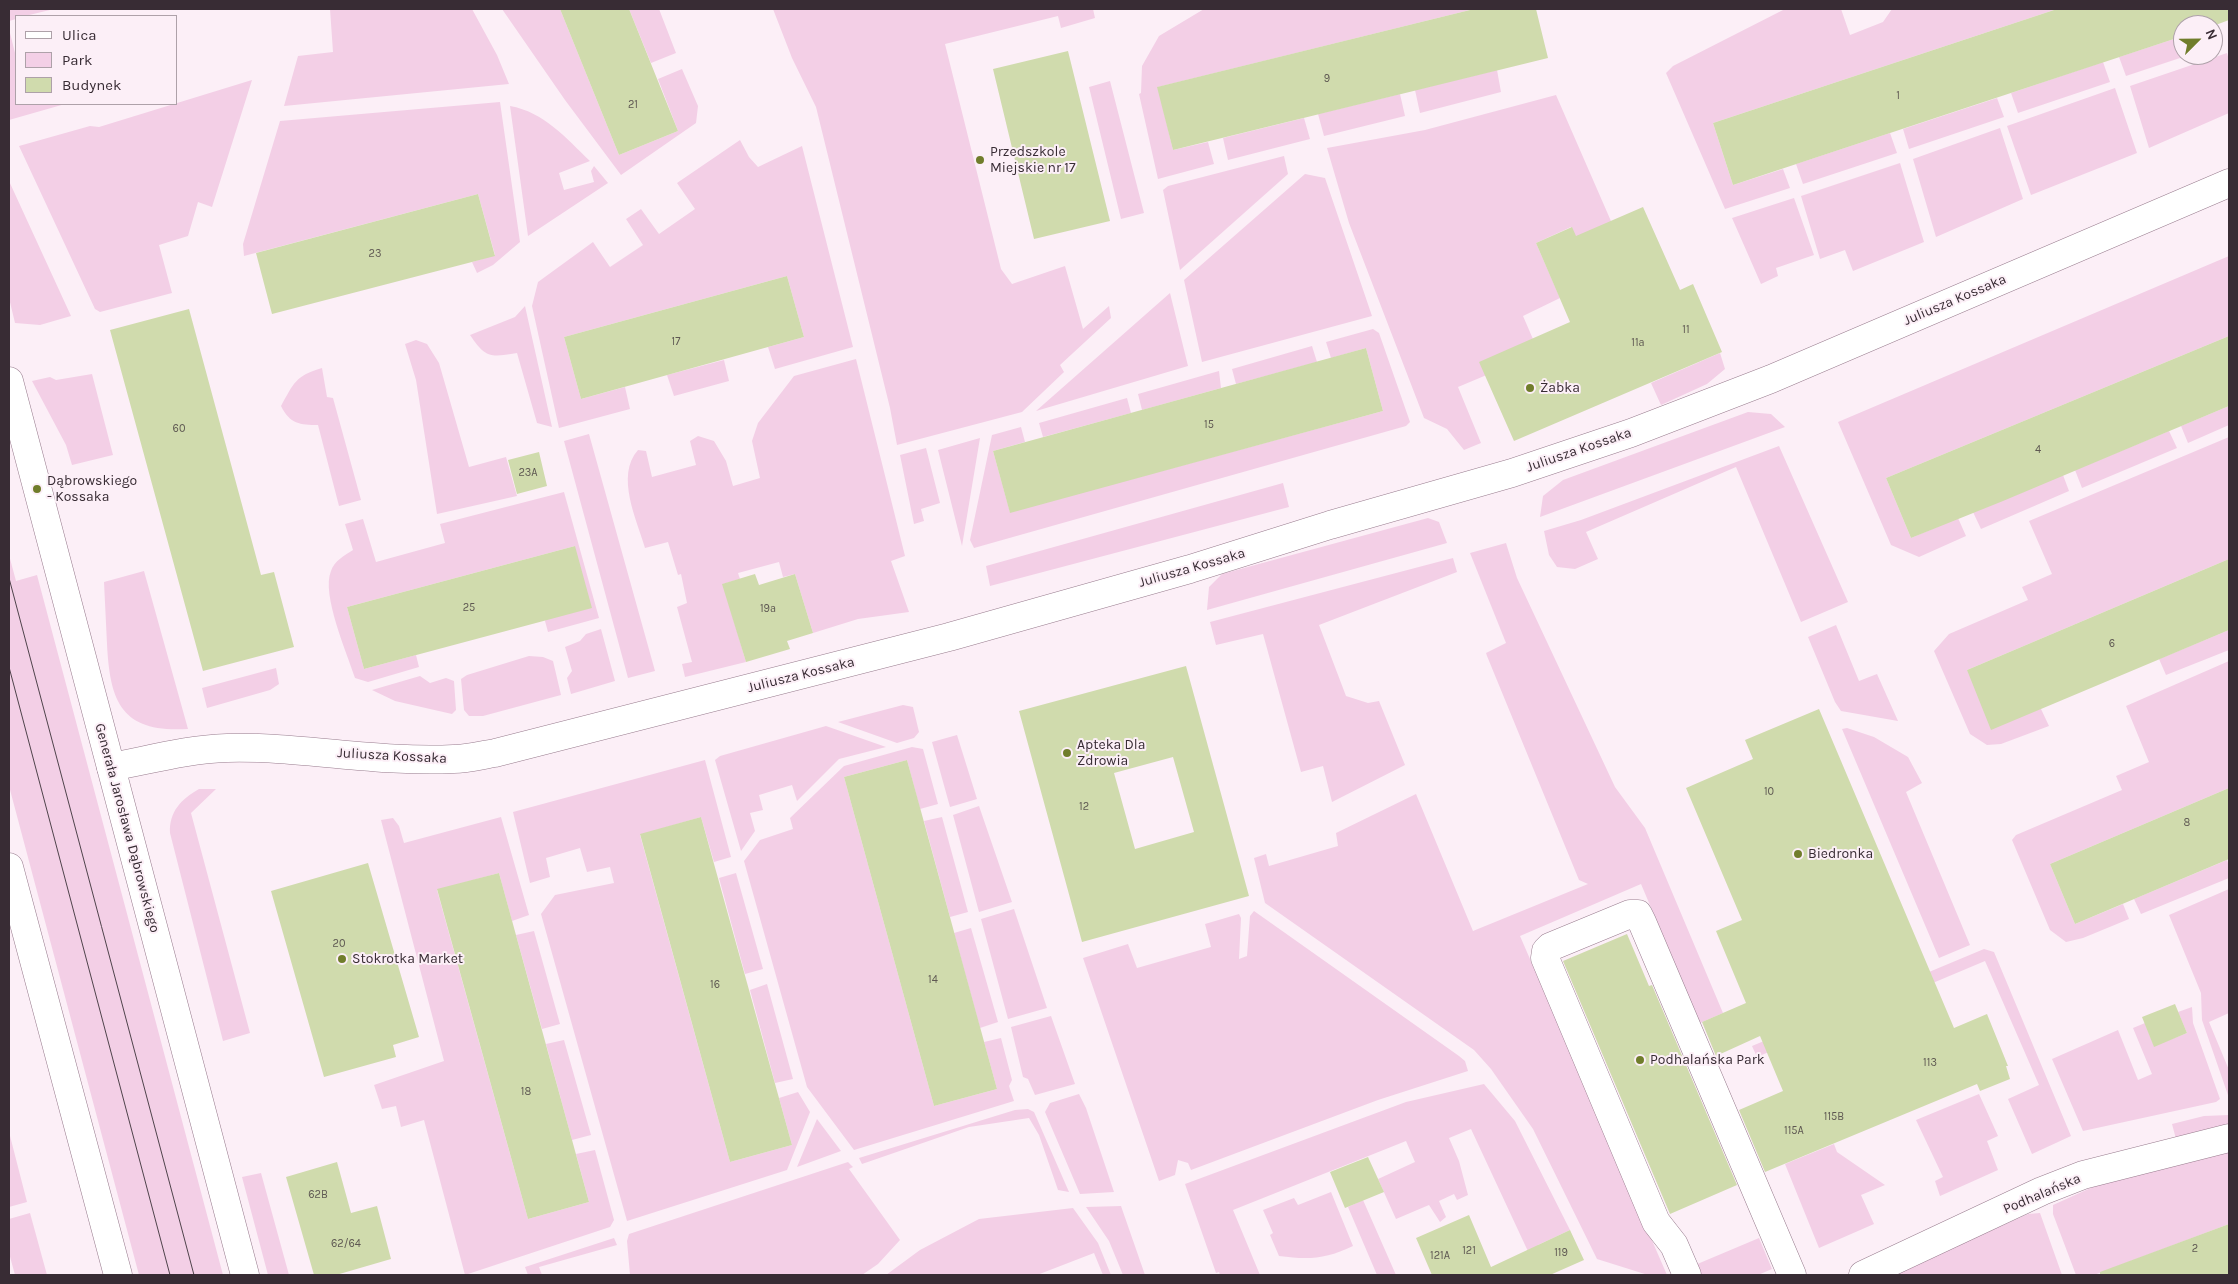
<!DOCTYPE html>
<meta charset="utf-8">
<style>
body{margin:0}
#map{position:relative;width:2238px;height:1284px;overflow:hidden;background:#fceff7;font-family:Karla,sans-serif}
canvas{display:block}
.frame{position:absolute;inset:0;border:10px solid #382c34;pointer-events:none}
.legend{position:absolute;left:15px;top:15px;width:162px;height:90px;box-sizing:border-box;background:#fceff7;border:1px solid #aea1a9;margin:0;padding:6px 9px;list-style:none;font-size:15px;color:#382c34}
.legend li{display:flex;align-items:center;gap:10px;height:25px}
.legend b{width:25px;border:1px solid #aea1a9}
.north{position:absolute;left:2173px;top:15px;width:50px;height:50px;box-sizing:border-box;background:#fceff7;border:1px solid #aea1a9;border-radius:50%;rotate:67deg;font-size:14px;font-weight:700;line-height:20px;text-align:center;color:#382c34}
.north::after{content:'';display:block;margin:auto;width:18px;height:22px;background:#707d2b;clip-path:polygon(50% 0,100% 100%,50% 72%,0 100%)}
</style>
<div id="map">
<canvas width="2238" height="1284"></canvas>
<div class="frame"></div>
<ul class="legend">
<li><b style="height:6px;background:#fff"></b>Ulica</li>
<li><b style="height:14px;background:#f3cfe6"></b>Park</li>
<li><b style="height:14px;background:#d0dbad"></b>Budynek</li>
</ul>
<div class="north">N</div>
</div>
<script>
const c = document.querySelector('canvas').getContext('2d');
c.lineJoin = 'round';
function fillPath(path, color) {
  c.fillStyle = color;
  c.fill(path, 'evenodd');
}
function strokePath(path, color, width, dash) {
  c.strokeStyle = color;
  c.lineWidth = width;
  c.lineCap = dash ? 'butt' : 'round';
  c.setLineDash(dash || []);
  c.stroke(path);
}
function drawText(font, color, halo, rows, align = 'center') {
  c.font = font + ' Karla,sans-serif';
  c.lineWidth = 4;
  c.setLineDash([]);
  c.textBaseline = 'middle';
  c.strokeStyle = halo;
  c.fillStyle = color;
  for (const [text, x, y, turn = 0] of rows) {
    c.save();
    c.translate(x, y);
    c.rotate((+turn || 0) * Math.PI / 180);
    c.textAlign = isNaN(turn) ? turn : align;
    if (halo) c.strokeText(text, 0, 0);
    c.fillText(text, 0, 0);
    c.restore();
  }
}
fillPath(new Path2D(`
 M 9,9 L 54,9 L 25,16 L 16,16 L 16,19 L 9,21 Z
 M 330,9 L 472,9 L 497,55 L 509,84 L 284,106 L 298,56 L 333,52 Z
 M 502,9 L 560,9 L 619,155 L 678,131 L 658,79 L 682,69 L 698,106 L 696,123 L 621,175 L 565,100 Z
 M 629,9 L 659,9 L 676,53 L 651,63 Z
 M 773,9 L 1093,9 L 1095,18 L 1061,28 L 1058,16 L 945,44 L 1001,269 L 1012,284 L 1065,266 L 1083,329 L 1109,306 L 1111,318 L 1060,365 L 1064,372 L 1022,412 L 897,445 L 890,408 L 816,107 L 792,58 Z
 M 1204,9 L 1474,9 L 1158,87 L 1173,150 L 1208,142 L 1214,164 L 1158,179 L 1139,94 L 1141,93 L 1142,66 L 1159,36 Z
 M 1785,9 L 1841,9 L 1850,35 L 1883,22 L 1892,9 L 2057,9 L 1713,123 L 1733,185 L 1783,169 L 1790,188 L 1725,209 L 1666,73 L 1673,66 Z
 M 9,29 L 16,57 L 16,104 L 65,104 L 9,120 Z
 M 2183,36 L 2183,55 L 2189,55 L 2126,76 L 2119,57 Z
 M 2227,53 L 2229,60 L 2229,113 L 2149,148 L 2130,86 Z
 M 2103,62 L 2110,82 L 2018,113 L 2011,93 Z
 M 1497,70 L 1501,92 L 1420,113 L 1415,90 Z
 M 252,80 L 212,207 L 198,202 L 188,236 L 159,245 L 172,293 L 100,312 L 95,309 L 19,146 L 90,126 L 99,127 Z
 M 1110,81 L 1144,213 L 1121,219 L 1089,87 Z
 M 2115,88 L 2137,153 L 2031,195 L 2007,126 Z
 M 1400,94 L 1405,116 L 1324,136 L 1318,114 Z
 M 1556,95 L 1631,267 L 1604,322 L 1571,227 L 1536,243 L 1560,298 L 1523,316 L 1539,353 L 1458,387 L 1481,443 L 1464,450 L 1447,429 L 1424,418 L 1349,223 L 1327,148 L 1425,130 Z
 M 1997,98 L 2004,117 L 1909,149 L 1903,129 Z
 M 500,102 L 520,242 L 493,265 L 477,273 L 472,262 L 495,255 L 478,194 L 244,256 L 243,244 L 280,121 Z
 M 510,106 C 544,112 566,138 590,161 L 559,173 L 564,190 L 594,182 L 591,171 L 594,166 L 608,183 L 528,236 Z
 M 1304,118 L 1310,139 L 1228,160 L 1223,138 Z
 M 2000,128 L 2023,199 L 1936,237 L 1913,159 Z
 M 1890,133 L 1897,153 L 1803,184 L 1796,164 Z
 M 740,140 L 749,157 L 758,167 L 802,146 L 853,347 L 775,369 L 768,347 L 804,337 L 787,276 L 564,337 L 581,399 L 625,387 L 630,409 L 559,428 L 532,306 L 538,282 L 593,242 L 610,267 L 643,245 L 626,219 L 641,209 L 659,234 L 695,209 L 677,183 Z
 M 1284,156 L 1288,174 L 1180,270 L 1163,190 L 1168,186 Z
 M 1900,163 L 1924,242 L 1853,271 L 1845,250 L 1820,259 L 1801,196 Z
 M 1305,174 L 1325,178 L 1372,316 L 1202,362 L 1184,280 Z
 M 9,181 L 71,316 L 40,325 L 15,323 L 9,298 Z
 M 1794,198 L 1814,255 L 1776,268 L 1778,276 L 1761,284 L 1732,218 Z
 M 2229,256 L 2229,336 L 1886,478 L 1911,538 L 1958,518 L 1966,536 L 1919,557 L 1891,545 L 1838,422 Z
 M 1170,293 L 1188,366 L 1036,411 Z
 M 525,306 L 552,427 L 537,423 L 517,353 C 491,357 486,359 470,335 L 515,317 Z
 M 1373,329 L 1379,333 L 1410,422 L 1406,426 L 974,548 L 970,540 L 992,435 L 1021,427 L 1025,442 L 993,451 L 1010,512 L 1383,411 L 1366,348 L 1331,358 L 1326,342 Z
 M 416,340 L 427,344 L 439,363 L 469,467 L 506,457 L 517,496 L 437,514 L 416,380 L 405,344 Z
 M 1312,346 L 1317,362 L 1236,384 L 1232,369 Z
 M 1720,353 L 1725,369 L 1707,384 L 1661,405 L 1651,383 Z
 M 856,359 L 905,556 L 891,561 L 909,612 L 858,619 L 813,633 L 795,574 L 783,577 L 779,562 L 738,573 L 740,579 L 723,584 L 746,662 L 685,677 L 682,664 L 692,662 L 677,607 L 687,603 L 681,574 L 678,575 L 668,542 L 645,548 C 637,520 615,476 638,450 L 646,451 L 652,477 L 696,465 L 690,441 L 698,436 L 714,441 L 726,461 L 733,486 L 760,478 L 752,441 L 758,423 L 794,376 Z
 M 724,360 L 729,381 L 674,396 L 667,375 Z
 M 322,368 L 327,397 L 333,398 L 361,500 L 339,506 L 318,425 C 300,425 290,424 281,406 C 294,383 295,376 322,368 Z
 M 1219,371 L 1221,388 L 1142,410 L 1138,394 Z
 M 92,374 L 113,455 L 72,465 L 66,445 L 32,381 L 50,377 L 56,380 Z
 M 1127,398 L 1131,413 L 1043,437 L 1039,423 Z
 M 2229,406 L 2229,425 L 2188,443 L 2181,426 Z
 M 1748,412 L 1771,414 L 1785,427 L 1540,517 L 1543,496 L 1563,480 Z
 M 2169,431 L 2177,448 L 2082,488 L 2075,470 Z
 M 589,434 L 655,671 L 628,678 L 564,441 Z
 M 2229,437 L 2229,559 L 1967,670 L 2041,709 L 2049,726 L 2001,744 L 1987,745 L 1970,734 L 1934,651 L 1949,634 L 2028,600 L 2022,587 L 2052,574 L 2029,521 Z
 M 980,438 L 962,546 L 938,450 Z
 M 1779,446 L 1848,602 L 1801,622 L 1736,467 L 1586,532 L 1598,559 L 1575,569 L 1557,567 L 1549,555 L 1544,531 L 1581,520 Z
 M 926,448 L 940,503 L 921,509 L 924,521 L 914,524 L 900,455 Z
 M 2063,475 L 2069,491 L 1981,529 L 1973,512 Z
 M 1283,483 L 1289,507 L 990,586 L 986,566 Z
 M 564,492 L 599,618 L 548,632 L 545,621 L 575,546 L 347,607 L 364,669 L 416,655 L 419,667 L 368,682 L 355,678 C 347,653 321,594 331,571 C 334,561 345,555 353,550 L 345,524 L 363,519 L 376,562 L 445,543 L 440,524 Z
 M 1428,518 L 1439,522 L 1447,543 L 1207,610 L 1209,587 L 1222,574 Z
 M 1506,543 L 1517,578 L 1615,787 L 1645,828 L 1723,1013 L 1700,1023 L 1641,884 L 1520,936 L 1667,1275 L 1648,1275 L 1597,1259 L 1533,1129 L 1491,1069 L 1474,1050 L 1265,903 L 1254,858 L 1266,854 L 1269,866 L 1338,846 L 1336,833 L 1416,794 L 1473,931 L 1588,884 L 1579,880 L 1487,656 L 1486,653 L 1506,643 L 1470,553 Z
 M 9,555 L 16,581 L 37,575 L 223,1275 L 139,1275 L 9,786 Z
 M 1453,558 L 1457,572 L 1319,625 L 1346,696 L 1368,703 L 1379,701 L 1405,765 L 1332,802 L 1323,766 L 1301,772 L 1263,634 L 1216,645 L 1210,622 Z
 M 144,571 L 188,729 C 122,733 110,703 107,644 C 106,623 105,603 104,582 Z
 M 1836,625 L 1859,681 L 1877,674 L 1898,721 L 1841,711 L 1835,702 L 1808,637 Z
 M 601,629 L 615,681 L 571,694 L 567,678 L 572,671 L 565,647 L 580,641 L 586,634 Z
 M 2229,630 L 2229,650 L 2166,675 L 2159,659 Z
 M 529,656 L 543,657 L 553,661 L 561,695 L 483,716 L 469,716 L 464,710 L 461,679 L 467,675 Z
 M 2229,661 L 2229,788 L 2050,864 L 2075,924 L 2123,904 L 2129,919 L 2083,938 L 2066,942 L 2050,930 L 2012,840 L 2016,835 L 2122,790 L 2116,776 L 2149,762 L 2126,706 Z
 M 276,668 L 279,684 L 270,690 L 207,708 L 202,688 Z
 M 420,676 L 430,683 L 446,678 L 454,681 L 456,710 L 452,714 L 395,701 L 372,690 Z
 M 903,705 L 913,707 L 919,732 L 914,738 L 897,743 L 838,722 Z
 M 826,726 L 886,747 L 839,759 L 797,801 L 792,785 L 759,795 L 763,810 L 750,813 L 755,831 L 741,851 L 715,760 L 720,756 Z
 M 1847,728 L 1874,737 L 1908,757 L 1922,783 L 1906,792 L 1970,945 L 1939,958 L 1842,729 Z
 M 957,735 L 977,799 L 950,807 L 932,742 Z
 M 912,747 L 923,749 L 938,804 L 920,809 L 907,760 L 844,777 L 934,1106 L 997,1089 L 984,1042 L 1001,1038 L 1012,1080 L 1009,1086 L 1014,1101 L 854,1150 L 807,1087 L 744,861 L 760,840 L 793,829 L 790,818 L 844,766 Z
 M 705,760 L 731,857 L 714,862 L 701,817 L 640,835 L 730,1162 L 792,1145 L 779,1098 L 798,1092 L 810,1112 L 787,1170 L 627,1221 L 541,914 L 555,895 L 614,883 L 610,867 L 587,872 L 580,848 L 546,858 L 550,877 L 530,883 L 513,812 Z
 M 199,789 L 216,789 L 191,813 L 250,1033 L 223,1041 L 170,833 C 169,812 181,799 199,789 Z
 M 979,806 L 1012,902 L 979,912 L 953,815 Z
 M 501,817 L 529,915 L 512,921 L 499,873 L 437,890 L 528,1219 L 589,1202 L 576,1154 L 595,1150 L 614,1220 L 610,1227 L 465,1275 L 424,1120 L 401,1127 L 396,1106 L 382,1109 L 374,1085 L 444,1061 L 381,820 L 393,818 L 399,826 L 404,843 Z
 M 942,817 L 968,912 L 950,917 L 924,821 Z
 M 2227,860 L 2229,866 L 2229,878 L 2141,914 L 2134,899 Z
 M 736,873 L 763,969 L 745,974 L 719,878 Z
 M 2229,889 L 2229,1013 L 2209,1022 L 2229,1070 L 2229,1098 L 2202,1020 L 2201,993 L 2169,915 Z
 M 1014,909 L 1047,1008 L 1008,1019 L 981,919 Z
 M 1254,911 L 1459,1056 L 1465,1061 L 1468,1071 L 1378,1100 L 1191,1170 L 1188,1163 L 1178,1160 L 1175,1175 L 1159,1181 L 1083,958 L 1128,944 L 1137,968 L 1211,947 L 1205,924 L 1239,914 L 1241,918 L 1239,959 L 1247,956 L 1250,916 Z
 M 971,928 L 998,1022 L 980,1028 L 954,933 Z
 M 534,931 L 560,1024 L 542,1029 L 516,935 Z
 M 1984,949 L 1994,952 L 2071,1136 L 2032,1154 L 2008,1099 L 2039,1085 L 1985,961 L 1757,1057 L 1752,1046 Z
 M 767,984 L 793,1079 L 775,1083 L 750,990 Z
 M 2192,1007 L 2193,1023 L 2220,1099 L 2216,1102 L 2083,1131 L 2052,1059 L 2118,1030 L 2138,1080 L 2152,1074 L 2133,1028 L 2145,1023 L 2154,1046 L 2187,1033 L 2178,1012 Z
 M 1051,1016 L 1075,1084 L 1035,1095 L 1028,1079 L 1023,1077 L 1011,1027 Z
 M 564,1040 L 591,1135 L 572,1140 L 546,1044 Z
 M 1484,1084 L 1515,1121 L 1570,1230 L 1538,1245 L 1552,1275 L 1539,1275 L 1471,1129 L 1449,1138 L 1459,1161 L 1468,1195 L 1457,1200 L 1454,1194 L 1439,1201 L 1446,1217 L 1440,1222 L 1429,1205 L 1396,1219 L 1378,1179 L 1415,1162 L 1406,1141 L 1233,1210 L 1260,1275 L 1220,1275 L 1219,1272 L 1216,1273 L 1185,1184 L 1406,1102 Z
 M 1079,1094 L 1086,1108 L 1114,1192 L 1080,1194 L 1045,1112 L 1050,1103 Z
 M 1979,1094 L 1998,1136 L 1987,1141 L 1998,1170 L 1940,1196 L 1935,1181 L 1943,1177 L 1916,1120 Z
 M 1028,1109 L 1034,1112 L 1069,1192 L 1058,1190 L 1039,1135 L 1029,1118 L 969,1127 L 862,1164 L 859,1158 L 1015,1110 Z
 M 2229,1115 L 2229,1125 L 2176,1139 L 2172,1124 L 2204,1116 Z
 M 817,1119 L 841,1151 L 797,1167 Z
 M 9,1132 L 27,1202 L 9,1207 Z
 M 1834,1144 L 1837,1152 L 1885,1185 L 1861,1195 L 1874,1224 L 1819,1248 L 1785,1164 Z
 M 2229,1151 L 2229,1224 L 2094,1275 L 2076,1275 L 2053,1214 L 2053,1205 L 2095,1186 Z
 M 848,1162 L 853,1167 L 849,1169 L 900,1240 L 878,1264 L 862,1275 L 630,1275 L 627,1241 L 629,1234 Z
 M 261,1173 L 289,1275 L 268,1275 L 242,1177 Z
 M 1331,1192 L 1353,1246 C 1326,1259 1309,1260 1279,1256 L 1270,1235 L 1273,1233 L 1263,1210 L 1294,1198 L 1298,1205 Z
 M 1363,1200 L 1396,1275 L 1377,1275 L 1348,1207 Z
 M 1121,1206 L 1145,1275 L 1123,1275 L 1109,1241 L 1086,1207 Z
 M 1073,1208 L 1098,1243 L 1111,1275 L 1103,1275 L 1094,1253 L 1037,1275 L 886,1275 L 920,1250 L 979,1219 Z
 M 30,1213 L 47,1275 L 15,1275 L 9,1253 L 9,1219 Z
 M 2040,1213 L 2062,1275 L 1891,1275 L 2028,1214 Z
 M 614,1238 L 617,1245 L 539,1267 L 542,1275 L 528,1275 L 525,1267 Z
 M 1759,1238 L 1772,1269 L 1758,1275 L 1699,1275 L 1695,1265 Z`), '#f3cfe6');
fillPath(new Path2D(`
 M 560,9 L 629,9 L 678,131 L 619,155 Z
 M 1474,9 L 1536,9 L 1548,58 L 1173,150 L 1157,87 Z
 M 2057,9 L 2229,9 L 2229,20 L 2213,26 L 2183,25 L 2183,36 L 1733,185 L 1713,123 Z
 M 1068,51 L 1110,221 L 1034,239 L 993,69 Z
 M 478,194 L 495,256 L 272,314 L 256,253 Z
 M 1643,207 L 1680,290 L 1693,284 L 1722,352 L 1514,441 L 1479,362 L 1570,322 L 1536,243 L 1572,227 L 1576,236 Z
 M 787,276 L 804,337 L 581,399 L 564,337 Z
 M 189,309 L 261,575 L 274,572 L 294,647 L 203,671 L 110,330 Z
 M 2229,336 L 2229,406 L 2003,501 L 1911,538 L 1886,478 Z
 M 1366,348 L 1383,411 L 1010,513 L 993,451 Z
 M 539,452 L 547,486 L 517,494 L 508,460 Z
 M 575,546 L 592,608 L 364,669 L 347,607 Z
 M 2229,559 L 2229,630 L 1991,730 L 1967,670 Z
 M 755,574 L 759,585 L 795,574 L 813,633 L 787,641 L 790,649 L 746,662 L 722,584 Z
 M 1186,666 L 1249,896 L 1082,942 L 1019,711 ZM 1173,757 L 1194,832 L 1135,849 L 1114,773 Z
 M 1819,709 L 1954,1028 L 1987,1014 L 2008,1066 L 2006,1066 L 2010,1079 L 1980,1091 L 1977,1084 L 1765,1172 L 1739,1110 L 1783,1091 L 1760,1036 L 1716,1056 L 1702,1022 L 1746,1003 L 1716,931 L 1742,920 L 1686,788 L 1753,759 L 1745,740 Z
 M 907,760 L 997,1089 L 934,1106 L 844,777 Z
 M 2229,788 L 2229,859 L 2075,924 L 2050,864 Z
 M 701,817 L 792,1145 L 730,1162 L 640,834 Z
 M 368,863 L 419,1037 L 393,1045 L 396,1057 L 324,1077 L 271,891 Z
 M 499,873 L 589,1202 L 528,1219 L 437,889 Z
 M 1627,934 L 1649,986 L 1652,985 L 1737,1185 L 1670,1214 L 1563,961 Z
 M 2175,1004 L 2187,1033 L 2154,1047 L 2142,1017 Z
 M 1368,1157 L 1384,1192 L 1345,1208 L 1330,1172 Z
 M 337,1162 L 351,1213 L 377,1206 L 391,1259 L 336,1275 L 314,1275 L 286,1177 Z
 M 1469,1215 L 1491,1267 L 1570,1230 L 1584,1260 L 1550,1275 L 1432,1275 L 1416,1238 Z
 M 2229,1224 L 2229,1275 L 2100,1275 L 2100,1272 Z`), '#d0dbad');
const minor = new Path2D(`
 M 111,767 C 149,760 188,749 227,748 C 302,746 378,763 454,759 C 468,759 482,755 495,753 L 949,637 L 1190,569 L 1330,525 L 1512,473 L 1631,433 L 1771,379 L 2229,183
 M 1687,1275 L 1674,1245 L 1656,1222 L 1545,958 L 1546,951 L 1550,947 L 1630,914 L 1638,914 L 1642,922 L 1792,1275
 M 1863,1275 L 2042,1191 L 2083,1175 L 2229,1138`);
const secondary = new Path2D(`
 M 9,381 L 245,1275
 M 9,867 L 118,1275`);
strokePath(minor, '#987c8e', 29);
strokePath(secondary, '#987c8e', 29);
strokePath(minor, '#fff', 28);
strokePath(secondary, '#fff', 28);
strokePath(new Path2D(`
 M 9,578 L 194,1275
 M 9,667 L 170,1275`), '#4f434b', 1);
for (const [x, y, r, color] of [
 [980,160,5,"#707d2b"],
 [1530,388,5,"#707d2b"],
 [37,489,5,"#707d2b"],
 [1067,753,5,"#707d2b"],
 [1798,854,5,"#707d2b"],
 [342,959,5,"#707d2b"],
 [1640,1060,5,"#707d2b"]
]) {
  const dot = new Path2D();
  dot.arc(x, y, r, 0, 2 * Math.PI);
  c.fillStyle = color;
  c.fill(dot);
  strokePath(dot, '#fceff7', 2);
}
drawText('11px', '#5e5852', null, [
 ["9",1327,79],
 ["1",1898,96],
 ["21",633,105],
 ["23",375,254],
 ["11",1686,330],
 ["17",676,342],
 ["11a",1638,343],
 ["15",1209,425],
 ["60",179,429],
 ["4",2038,450],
 ["23A",528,473],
 ["25",469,608],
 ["19a",768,609],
 ["6",2112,644],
 ["10",1769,792],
 ["12",1084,807],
 ["8",2187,823],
 ["20",339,944],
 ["14",933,980],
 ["16",715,985],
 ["113",1930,1063],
 ["18",526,1092],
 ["115B",1834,1117],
 ["115A",1794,1131],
 ["62B",318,1195],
 ["62/64",346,1244],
 ["2",2195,1249],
 ["121",1469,1251],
 ["119",1561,1253],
 ["121A",1440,1256]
]);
drawText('14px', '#382c34', '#fceff7', [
 ["Przedszkole",990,152],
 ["Miejskie nr 17",990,168],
 ["Żabka",1540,388],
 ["Dąbrowskiego",47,481],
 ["- Kossaka",47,497],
 ["Apteka Dla",1077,745],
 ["Zdrowia",1077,761],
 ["Biedronka",1808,854],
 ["Stokrotka Market",352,959],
 ["Podhalańska Park",1650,1060]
], 'left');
drawText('14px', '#382c34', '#fceff7', [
 ["Juliusza Kossaka",1955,300,-23],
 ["Juliusza Kossaka",1579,450,-19],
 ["Juliusza Kossaka",1192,568,-16],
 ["Juliusza Kossaka",801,675,-14],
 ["Juliusza Kossaka",392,756,3],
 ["Generała Jarosława Dąbrowskiego",127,828,75],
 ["Podhalańska",2042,1194,-23]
]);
</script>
